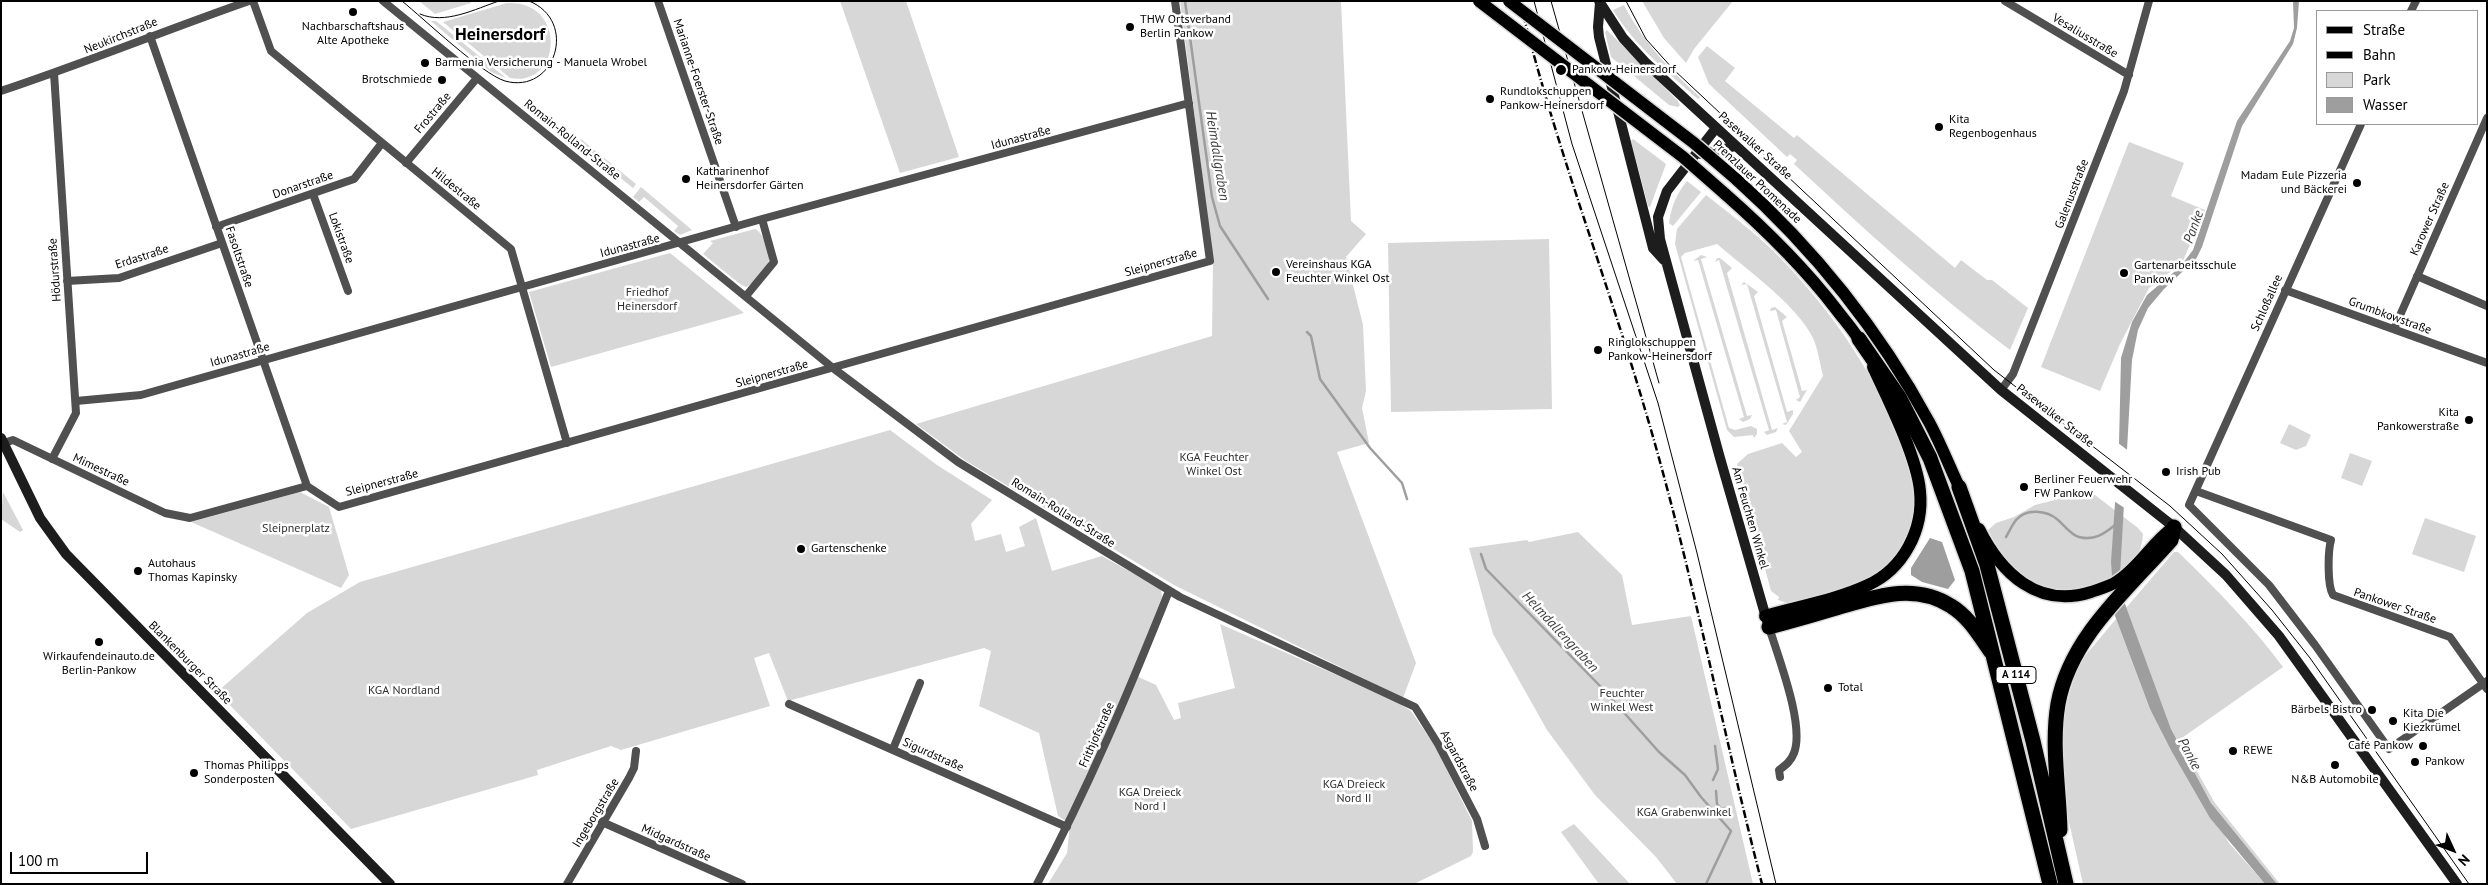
<!DOCTYPE html>
<meta charset="utf-8">
<style>
body{margin:0}
#map{position:relative;width:2488px;height:885px;overflow:hidden;background:#fff;font-family:"PT Sans",sans-serif}
canvas{display:block}
.frame{position:absolute;inset:0;border:2px solid #000;pointer-events:none}
.legend{position:absolute;left:2316px;top:10px;width:162px;height:115px;box-sizing:border-box;background:#fff;border:1px solid #999;margin:0;padding:6px 9px;list-style:none;font-size:15px;color:#000}
.legend li{display:flex;align-items:center;gap:10px;height:25px}
.legend b{width:25px;border:1px solid #999}
.north{position:absolute;left:2428px;top:825px;width:50px;height:50px;-webkit-text-stroke:4px #fff;paint-order:stroke;rotate:133deg;font-size:14px;font-weight:700;line-height:20px;text-align:center;color:#000}
.north::after{content:'';display:block;margin:auto;width:18px;height:22px;background:#000;clip-path:polygon(50% 0,100% 100%,50% 72%,0 100%)}
.scale{position:absolute;left:10px;top:852px;width:138px;height:22px;box-sizing:border-box;border:2px solid #000;border-top:0;padding-left:6px;font-size:15px;line-height:18px;white-space:nowrap;color:#000;-webkit-text-stroke:4px #fff;paint-order:stroke}
</style>
<div id="map">
<canvas width="2488" height="885"></canvas>
<div class="frame"></div>
<ul class="legend">
<li><b style="height:6px;background:#000"></b>Straße</li>
<li><b style="height:6px;background:#000"></b>Bahn</li>
<li><b style="height:14px;background:#d7d7d7"></b>Park</li>
<li><b style="height:14px;background:#9e9e9e"></b>Wasser</li>
</ul>
<div class="north">N</div>
<div class="scale">100 m</div>
</div>
<script>
const c = document.querySelector('canvas').getContext('2d');
c.lineJoin = 'round';
function fillPath(path, color) {
  c.fillStyle = color;
  c.fill(path, 'evenodd');
}
function strokePath(path, color, width, dash) {
  c.strokeStyle = color;
  c.lineWidth = width;
  c.lineCap = dash ? 'butt' : 'round';
  c.setLineDash(dash || []);
  c.stroke(path);
}
function drawText(font, color, halo, rows, align = 'center') {
  c.font = font + ' "PT Sans",sans-serif';
  c.lineWidth = 5;
  c.setLineDash([]);
  c.textBaseline = 'middle';
  c.strokeStyle = halo;
  c.fillStyle = color;
  for (const [text, x, y, turn = 0] of rows) {
    c.save();
    c.translate(x, y);
    c.rotate((+turn || 0) * Math.PI / 180);
    c.textAlign = isNaN(turn) ? turn : align;
    if (halo) c.strokeText(text, 0, 0);
    c.fillText(text, 0, 0);
    c.restore();
  }
}
fillPath(new Path2D(`
 M 419,1 L 470,1 L 471,3 L 435,14 Z
 M 840,1 L 906,1 L 959,157 L 900,173 Z
 M 1180,1 L 1341,1 L 1351,221 L 1366,234 L 1346,257 L 1363,325 L 1366,391 L 1362,408 L 1369,443 L 1337,452 L 1416,663 L 1403,698 L 1174,585 L 966,461 L 916,424 L 1212,336 L 1213,260 Z
 M 1642,1 L 1733,1 L 1694,49 L 1686,63 L 1664,38 Z
 M 507,3 C 568,0 562,88 510,78 L 443,22 Z
 M 1624,5 C 1643,42 1669,69 1700,97 L 1698,99 C 1667,72 1635,46 1613,10 Z
 M 431,21 L 436,21 L 506,78 L 491,72 Z
 M 1607,30 L 1677,100 L 1680,105 L 1678,107 L 1669,105 L 1611,57 L 1605,32 Z
 M 1707,46 L 1735,68 L 1725,81 L 1794,138 L 1797,135 L 1955,268 L 1961,260 L 1987,280 L 1992,280 L 2028,308 L 2010,350 C 1934,293 1864,229 1794,164 L 1797,160 L 1790,154 L 1787,157 L 1709,84 L 1698,57 Z
 M 581,139 L 636,184 L 633,188 L 577,143 Z
 M 1633,139 L 1666,164 L 1650,207 L 1648,206 L 1631,141 Z
 M 2129,142 L 2184,163 L 2171,196 L 2205,210 L 2182,263 L 2149,288 L 2120,344 L 2100,391 L 2041,367 Z
 M 1687,181 L 1701,192 L 1673,226 L 1669,223 C 1671,207 1677,193 1687,181 Z
 M 641,187 L 692,230 L 680,235 L 674,231 L 678,226 L 644,197 L 639,202 L 633,197 Z
 M 1706,195 C 1734,217 1762,238 1786,264 C 1837,318 1880,381 1903,452 C 1908,469 1914,485 1914,503 C 1914,519 1908,536 1901,550 C 1884,580 1820,598 1787,603 L 1778,600 L 1779,597 L 1771,591 L 1737,464 L 1748,454 L 1782,443 L 1796,457 L 1802,452 L 1789,431 L 1823,376 C 1820,364 1818,349 1813,338 C 1797,305 1746,269 1717,244 L 1685,253 L 1681,257 L 1729,428 L 1735,430 L 1751,426 L 1757,429 L 1757,434 L 1754,438 L 1753,435 L 1734,437 L 1727,430 L 1675,244 L 1677,229 Z
 M 755,229 C 763,232 770,251 769,260 C 768,268 754,284 746,287 L 740,284 L 703,254 L 713,243 L 710,241 Z
 M 1549,239 L 1552,409 L 1391,412 L 1388,243 Z
 M 670,253 L 744,313 L 551,367 L 529,292 Z
 M 1701,255 L 1707,257 L 1701,259 L 1747,416 L 1752,415 L 1750,419 L 1743,422 L 1739,419 L 1744,417 L 1698,260 L 1693,261 Z
 M 1717,258 L 1720,258 L 1732,268 L 1727,273 L 1772,430 L 1778,428 L 1776,432 L 1767,435 L 1764,432 L 1769,430 L 1719,260 L 1715,262 Z
 M 1744,282 L 1758,292 L 1754,296 L 1787,412 L 1793,410 L 1793,414 L 1786,425 L 1782,424 L 1787,422 L 1747,284 L 1741,285 Z
 M 1775,307 L 1787,317 L 1782,321 L 1802,391 L 1807,390 L 1800,402 L 1796,400 L 1800,397 L 1776,310 L 1770,311 L 1771,308 Z
 M 2289,424 L 2311,435 L 2306,446 L 2296,450 L 2280,443 Z
 M 890,430 L 937,465 L 992,500 L 971,524 L 975,541 L 1001,534 L 1006,552 L 1025,546 L 1019,527 L 1036,518 L 1052,571 L 1102,556 L 1161,589 L 1162,597 L 1132,674 L 1156,685 L 1174,720 L 1181,718 L 1178,703 L 1235,688 L 1220,624 L 1394,700 L 1411,711 L 1435,746 L 1472,821 L 1473,852 L 1471,856 L 1414,884 L 1048,884 L 1067,853 L 1070,824 L 1058,816 L 1039,733 L 979,706 L 991,651 L 984,648 L 788,701 L 769,653 L 754,658 L 770,706 L 621,750 L 611,746 L 537,770 L 538,775 L 351,829 L 217,692 L 307,613 L 360,582 Z
 M 2350,453 L 2372,461 L 2362,486 L 2341,478 Z
 M 3,492 L 23,530 L 20,532 L 1,519 Z
 M 300,492 L 329,507 L 349,575 L 341,588 L 191,522 Z
 M 2079,494 L 2095,495 L 2138,528 L 2143,534 C 2141,583 2073,600 2035,583 C 2013,574 1999,550 1988,530 L 1996,523 L 2014,517 L 2035,505 Z
 M 2425,518 L 2476,536 L 2464,572 L 2412,554 Z
 M 1578,532 L 1622,575 L 1632,625 L 1691,616 L 1753,884 L 1677,884 L 1656,857 L 1595,795 L 1547,730 L 1493,634 L 1469,548 L 1527,540 L 1529,542 Z
 M 2174,552 L 2178,552 C 2216,589 2252,625 2283,667 L 2179,740 L 2215,803 L 2280,884 L 2277,884 L 2211,803 L 2171,729 L 2126,608 Z
 M 2116,619 L 2150,709 L 2229,843 L 2265,884 L 2083,884 L 2064,800 L 2061,721 L 2079,663 Z
 M 1574,824 L 1630,884 L 1599,884 L 1561,832 Z`), '#d7d7d7');
fillPath(new Path2D(`
 M 2293,1 L 2299,1 L 2297,28 L 2293,44 L 2242,126 L 2202,247 L 2196,259 L 2164,289 L 2148,308 L 2138,330 L 2132,360 L 2120,575 L 2125,604 L 2171,729 L 2211,803 L 2277,884 L 2265,884 L 2210,818 L 2172,752 L 2150,709 L 2115,616 L 2111,562 L 2119,444 L 2121,358 L 2132,322 L 2147,295 L 2180,267 L 2193,250 L 2237,121 L 2290,41 L 2294,28 Z
 M 1930,538 L 1942,542 L 1955,580 L 1948,589 L 1922,582 L 1911,575 L 1911,568 Z`), '#9e9e9e');
fillPath(new Path2D(`
 M 2118,443 L 2130,452 L 2126,509 L 2114,501 Z`), '#fff');
strokePath(new Path2D(`
 M 1185,1 L 1212,197 L 1220,226 L 1268,299
 M 1307,332 L 1311,336 L 1320,379 L 1370,448 L 1402,483 L 1407,499
 M 2006,537 C 2009,532 2012,525 2016,520 C 2026,508 2047,510 2058,520 C 2064,525 2071,535 2079,537 C 2094,541 2104,534 2115,525
 M 1481,554 L 1486,569 L 1602,688 L 1659,752 L 1685,775 L 1701,797 L 1731,831 L 1706,884
 M 1713,780 L 1718,769 L 1715,746
 M 1716,791 L 1717,804 L 1721,809 L 1725,808 L 1730,811`), '#9e9e9e', 2.5);
const primary = new Path2D(`
 M 1736,179 C 1814,249 1879,330 1929,422 C 1942,446 1951,471 1963,495
 M 1724,193 C 1765,229 1803,266 1836,309 C 1845,321 1856,333 1863,346
 M 1979,529 C 2001,573 2038,609 2091,592 C 2099,589 2108,587 2116,582 C 2139,568 2152,542 2174,527
 M 1765,616 C 1799,606 1836,600 1868,585 C 1903,569 1924,530 1920,491 C 1917,457 1888,399 1873,367`);
const motorway = new Path2D(`
 M 1859,339 L 1899,397 L 1930,458 L 1972,571 L 2050,884
 M 1959,487 L 1987,565 L 2033,741 L 2066,884
 M 1769,627 C 1791,621 1813,615 1836,608 C 1874,597 1914,582 1951,606 C 1969,617 1979,635 1991,652
 M 2060,830 C 2059,789 2051,745 2058,704 C 2070,637 2128,589 2171,540 L 2174,527`);
strokePath(primary, '#dbdbdb', 15);
strokePath(motorway, '#dbdbdb', 18);
strokePath(new Path2D(`
 M 253,1 L 271,51 L 511,249 L 567,443
 M 383,1 L 833,368 L 958,462 L 1180,597 L 1415,707 L 1438,744 L 1477,819 L 1485,846
 M 658,1 L 736,227
 M 2005,1 L 2129,75
 M 2411,11 L 2416,1
 M 150,36 L 307,486
 M 1,91 C 85,63 166,30 249,1
 M 2361,124 L 2189,505 L 2269,585 L 2315,645 L 2389,749 L 2487,681
 M 406,163 L 477,78
 M 313,194 L 348,291
 M 216,227 L 354,179 L 382,143
 M 2417,276 L 2487,306
 M 67,281 L 119,278 L 222,243
 M 2285,290 L 2487,363
 M 746,296 L 774,262 L 762,219
 M 2394,329 L 2487,118
 M 2001,390 L 2013,374 L 2124,91 L 2149,1
 M 76,401 L 141,395 L 762,219 L 1189,103
 M 4,443 L 13,440 L 165,513 L 190,518 L 307,486 L 339,507 L 1210,261 L 1175,1
 M 52,459 L 76,413 L 54,73
 M 2196,491 L 2331,540 C 2328,551 2327,585 2333,595 L 2450,637 L 2487,689
 M 1769,627 C 1778,657 1805,725 1794,753 C 1791,761 1786,765 1779,770 L 1780,777
 M 789,704 L 1067,827
 M 893,749 L 920,683
 M 602,822 L 742,884
 M 567,884 L 629,778 L 634,768 L 636,751
 M 1037,884 C 1088,789 1129,691 1169,591`), '#505050', 8);
strokePath(new Path2D(`
 M 1599,1 L 1623,38 L 1645,62 L 2001,390 L 2174,527 L 2226,575 L 2279,636 L 2457,884
 M 1600,3 L 1598,27 L 1599,37 L 1653,248 L 1664,260
 M 1716,128 L 1667,191 L 1658,217 L 1660,239 L 1720,458 L 1767,621
 M 1701,154 L 1736,146
 M 1,438 L 40,518 L 66,554 L 390,884`), '#1d1d1d', 10);
strokePath(primary, '#000', 12);
strokePath(motorway, '#000', 15);
strokePath(new Path2D(`
 M 402,1 C 424,19 482,74 505,81 C 555,95 579,21 529,1
 M 1534,1 L 1572,144 L 1658,403 L 1697,553 L 1776,884
 M 1551,1 L 1659,383
 M 1626,1 L 1646,39 L 1673,69 L 1994,370 L 2170,506 L 2222,554 L 2272,610 L 2310,658 L 2469,884
 M 420,14 C 445,25 475,9 499,1`), '#000', 1);
strokePath(new Path2D(`
 M 1520,1 C 1553,139 1604,270 1644,406 C 1691,563 1721,725 1762,884`), '#000', 2.5, [8, 2.5, 1, 2.5]);
const primaryBridge = new Path2D(`
 M 1479,1 L 1683,157 L 1724,193
 M 1509,1 L 1694,143 L 1736,179`);
strokePath(primaryBridge, '#dbdbdb', 15, []);
strokePath(primaryBridge, '#000', 12);
for (const [x, y, r, color] of [
 [353,12,5,"#000"],
 [1130,27,5,"#000"],
 [425,63,5,"#000"],
 [1561,70,6,"#000"],
 [442,80,5,"#000"],
 [1490,99,5,"#000"],
 [1939,127,5,"#000"],
 [686,179,5,"#000"],
 [2357,183,5,"#000"],
 [1276,272,5,"#000"],
 [2124,273,5,"#000"],
 [1598,350,5,"#000"],
 [2469,420,5,"#000"],
 [2166,472,5,"#000"],
 [2024,487,5,"#000"],
 [801,549,5,"#000"],
 [138,571,5,"#000"],
 [99,642,5,"#000"],
 [1828,688,5,"#000"],
 [2372,710,5,"#000"],
 [2393,721,5,"#000"],
 [2423,746,5,"#000"],
 [2233,751,5,"#000"],
 [2415,762,5,"#000"],
 [2335,765,5,"#000"],
 [194,773,5,"#000"]
]) {
  const dot = new Path2D();
  dot.arc(x, y, r, 0, 2 * Math.PI);
  c.fillStyle = color;
  c.fill(dot);
  strokePath(dot, '#fff', 2);
}
for (const [x, y, w] of [
 [2016,675,40]
]) {
  const box = new Path2D();
  box.roundRect(x - w / 2, y - 8.5, w, 17, 4);
  c.fillStyle = '#fff';
  c.fill(box);
  strokePath(box, '#000', 1);
}
drawText('bold 11px', '#000', null, [
 ["A 114",2016,675]
]);
drawText('12px', '#000', '#fff', [
 ["THW Ortsverband",1140,20],
 ["Berlin Pankow",1140,34],
 ["Nachbarschaftshaus",353,27,"center"],
 ["Alte Apotheke",353,41,"center"],
 ["Barmenia Versicherung - Manuela Wrobel",435,63],
 ["Pankow-Heinersdorf",1572,70],
 ["Brotschmiede",432,80,"right"],
 ["Rundlokschuppen",1500,92],
 ["Pankow-Heinersdorf",1500,106],
 ["Kita",1949,120],
 ["Regenbogenhaus",1949,134],
 ["Katharinenhof",696,172],
 ["Heinersdorfer Gärten",696,186],
 ["Madam Eule Pizzeria",2347,176,"right"],
 ["und Bäckerei",2347,190,"right"],
 ["Vereinshaus KGA",1286,265],
 ["Feuchter Winkel Ost",1286,279],
 ["Gartenarbeitsschule",2134,266],
 ["Pankow",2134,280],
 ["Ringlokschuppen",1608,343],
 ["Pankow-Heinersdorf",1608,357],
 ["Kita",2459,413,"right"],
 ["Pankowerstraße",2459,427,"right"],
 ["Irish Pub",2176,472],
 ["Berliner Feuerwehr",2034,480],
 ["FW Pankow",2034,494],
 ["Gartenschenke",811,549],
 ["Autohaus",148,564],
 ["Thomas Kapinsky",148,578],
 ["Wirkaufendeinauto.de",99,657,"center"],
 ["Berlin-Pankow",99,671,"center"],
 ["Total",1838,688],
 ["Bärbels Bistro",2362,710,"right"],
 ["Kita Die",2403,714],
 ["Kiezkrümel",2403,728],
 ["Café Pankow",2413,746,"right"],
 ["REWE",2243,751],
 ["Pankow",2425,762],
 ["Thomas Philipps",204,766],
 ["Sonderposten",204,780],
 ["N&B Automobile",2335,780,"center"]
], 'left');
drawText('12px', '#000', '#fff', [
 ["Neukirchstraße",121,36,-22],
 ["Vesaliusstraße",2085,36,31],
 ["Marianne-Foerster-Straße",698,82,71],
 ["Frostraße",433,113,-50],
 ["Idunastraße",1021,138,-15],
 ["Romain-Rolland-Straße",572,140,39],
 ["Pasewalker Straße",1755,146,42],
 ["Prenzlauer Promenade",1757,182,43],
 ["Donarstraße",303,185,-19],
 ["Hildestraße",456,189,39],
 ["Galenusstraße",2072,194,-69],
 ["Karower Straße",2430,219,-66],
 ["Lokistraße",341,238,70],
 ["Idunastraße",630,246,-15],
 ["Erdastraße",142,257,-18],
 ["Fasoltstraße",239,257,71],
 ["Sleipnerstraße",1161,263,-16],
 ["Hödurstraße",55,270,-94],
 ["Schloßallee",2267,303,-66],
 ["Grumbkowstraße",2390,316,20],
 ["Idunastraße",240,355,-16],
 ["Sleipnerstraße",772,374,-16],
 ["Pasewalker Straße",2055,416,38],
 ["Mimestraße",101,470,25],
 ["Sleipnerstraße",382,483,-15],
 ["Romain-Rolland-Straße",1063,513,32],
 ["Am Feuchten Winkel",1750,518,74],
 ["Pankower Straße",2395,606,19],
 ["Blankenburger Straße",190,663,45],
 ["Frithjofstraße",1097,735,-66],
 ["Sigurdstraße",933,755,24],
 ["Asgardstraße",1459,761,62],
 ["Ingeborgstraße",596,813,-59],
 ["Midgardstraße",676,843,24]
]);
drawText('12px', '#2e2e2e', '#fff', [
 ["Friedhof",647,293],
 ["Heinersdorf",647,307],
 ["KGA Feuchter",1214,458],
 ["Winkel Ost",1214,472],
 ["Sleipnerplatz",296,529],
 ["KGA Nordland",404,691],
 ["Feuchter",1622,694],
 ["Winkel West",1622,708],
 ["KGA Dreieck",1354,785],
 ["Nord II",1354,799],
 ["KGA Dreieck",1150,793],
 ["Nord I",1150,807],
 ["KGA Grabenwinkel",1684,813]
]);
drawText('italic 14px', '#3f3f3f', '#fff', [
 ["Heimdallgraben",1217,156,81],
 ["Panke",2194,227,-70],
 ["Helmdallengraben",1560,632,47],
 ["Panke",2189,754,62]
]);
drawText('bold 18px', '#000', '#fff', [
 ["Heinersdorf",500,35]
]);
</script>
